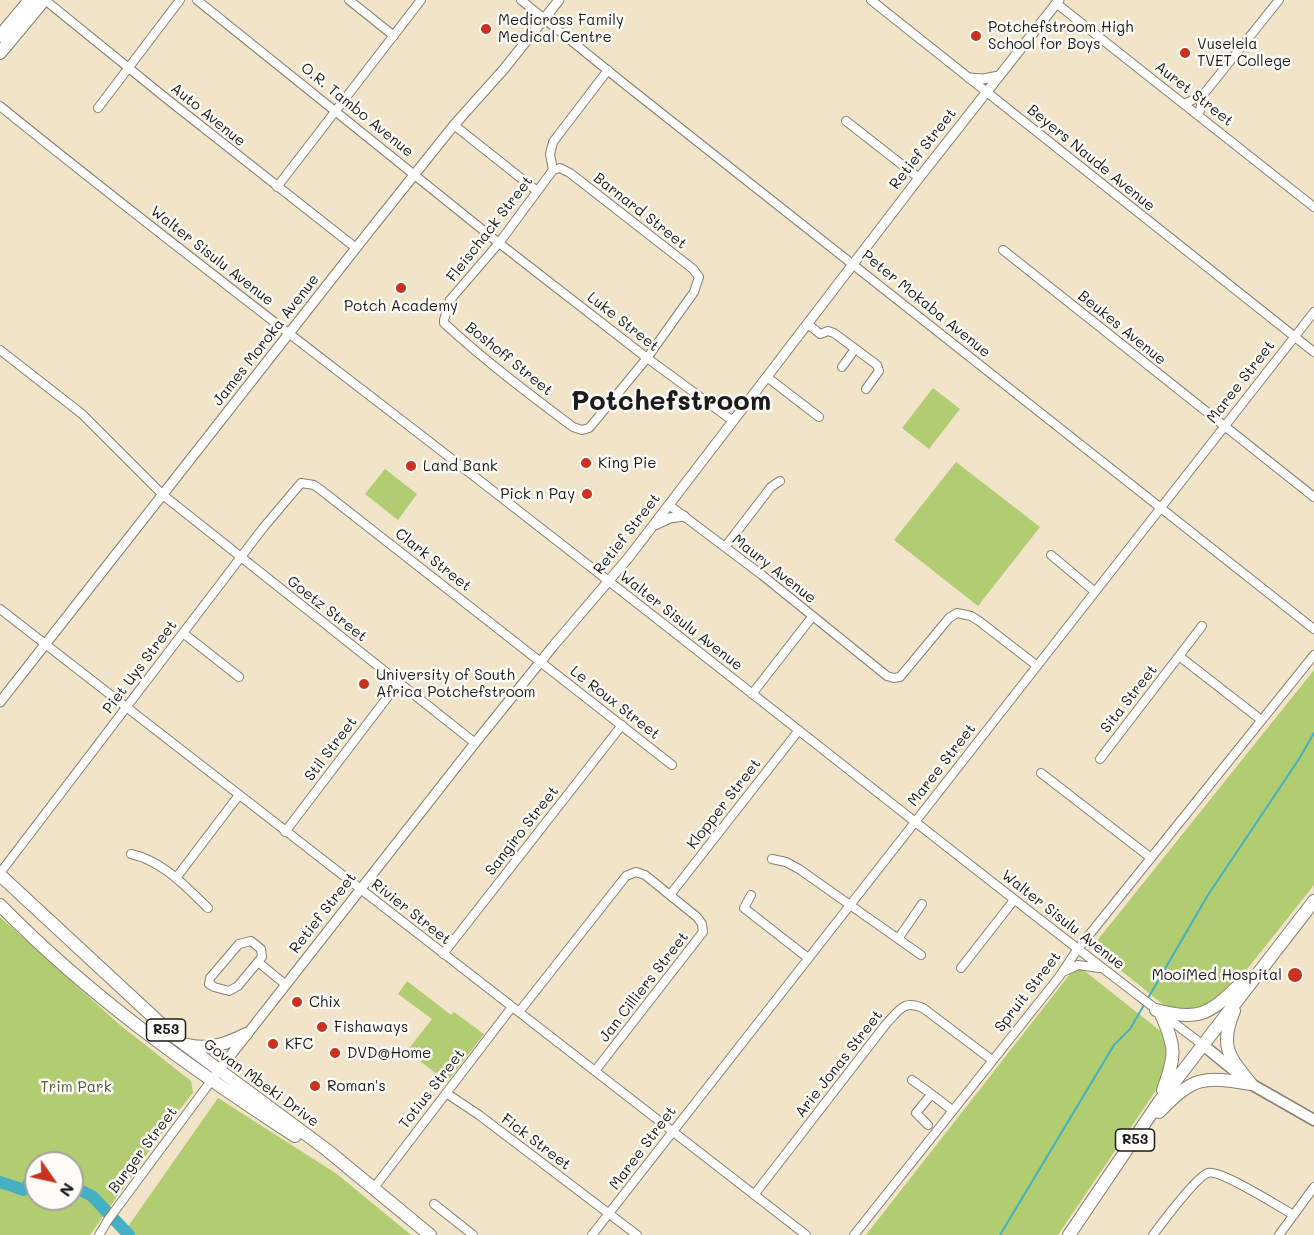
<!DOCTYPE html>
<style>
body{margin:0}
#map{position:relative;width:1314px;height:1235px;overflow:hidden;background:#f2e4c8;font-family:Mali,sans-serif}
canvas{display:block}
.north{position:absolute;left:24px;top:1151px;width:60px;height:60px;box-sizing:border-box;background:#fdfcf7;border:2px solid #a3a29f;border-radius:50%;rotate:124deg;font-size:16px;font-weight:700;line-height:24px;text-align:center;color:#1c1c1c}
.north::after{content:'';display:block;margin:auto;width:21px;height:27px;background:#c8321e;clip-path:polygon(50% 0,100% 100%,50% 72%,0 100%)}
</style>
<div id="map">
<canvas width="1314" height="1235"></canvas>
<div class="north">N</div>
</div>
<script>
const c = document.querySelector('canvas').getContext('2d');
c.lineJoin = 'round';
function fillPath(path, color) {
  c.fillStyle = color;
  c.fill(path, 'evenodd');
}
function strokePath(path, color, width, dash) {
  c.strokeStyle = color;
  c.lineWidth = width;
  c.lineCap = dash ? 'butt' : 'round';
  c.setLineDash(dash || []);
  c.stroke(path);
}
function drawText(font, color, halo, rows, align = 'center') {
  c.font = font + ' Mali,sans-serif';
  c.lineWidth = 5;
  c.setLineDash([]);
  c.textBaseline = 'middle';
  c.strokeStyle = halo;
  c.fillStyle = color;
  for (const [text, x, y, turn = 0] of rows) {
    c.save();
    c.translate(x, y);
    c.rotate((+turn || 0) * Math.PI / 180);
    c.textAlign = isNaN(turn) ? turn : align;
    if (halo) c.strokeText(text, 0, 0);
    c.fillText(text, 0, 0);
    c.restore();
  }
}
fillPath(new Path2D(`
 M 933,388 L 960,409 L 929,449 L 902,428 Z
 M 956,462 L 1040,527 L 978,606 L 894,540 Z
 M 385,469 L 417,494 L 398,520 L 365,494 Z
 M 1314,670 L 1314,885 L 1217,1007 L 1176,1015 L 1092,947 Z
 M 0,917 L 120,1025 L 191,1081 L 193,1093 L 171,1120 L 90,1235 L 0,1235 ZM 36,1163 L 72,1163 L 72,1199 L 36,1199 Z
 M 1077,965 L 1163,1033 L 1169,1045 L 1165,1077 L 1058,1235 L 866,1235 Z
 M 407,981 L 451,1015 L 454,1012 L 484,1034 L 447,1082 L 407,1051 L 432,1019 L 398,994 Z
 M 218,1098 L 337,1174 L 411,1235 L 122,1235 Z`), '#b2cc72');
strokePath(new Path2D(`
 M 1000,1235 L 1114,1045 L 1130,1029 L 1208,895 L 1299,759 L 1314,733`), '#45afc4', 2);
strokePath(new Path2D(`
 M 0,1182 L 24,1190 L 36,1174
 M 72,1186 L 92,1196 L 129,1235`), '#45afc4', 12);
const minor = new Path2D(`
 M 45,0 L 167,99 L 356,248
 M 197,0 L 499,243 L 647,358 L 733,421
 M 349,0 L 394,36
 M 521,0 L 622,82 L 1314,629
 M 871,0 L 1314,352
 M 1056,3 L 1314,207
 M 1184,104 L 1203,95 L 1279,0
 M 0,106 C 176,249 359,386 538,526 C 760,698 979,875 1203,1045
 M 98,108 L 180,0
 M 1199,115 L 1203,95
 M 846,121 L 919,178
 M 454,125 L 537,191
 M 560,168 L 570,173 L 693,269 L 699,277 L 694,292 L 647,358 L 595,421 L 589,428 L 582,430 L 573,427 C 529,394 484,360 444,323 L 444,320 L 450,300 L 499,243 L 553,170 Z
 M 553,170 L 550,154 L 553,142 L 608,70
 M 277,187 L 421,0
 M 1003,250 L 1314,497
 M 808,324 L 820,334 L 828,331 L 834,333 L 877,365 L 879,371 L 866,389
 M 0,350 L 82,414 L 163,495 L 475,743
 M 842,367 L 855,349
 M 767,377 L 819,417
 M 669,505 L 762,575 L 887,676 L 894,678 L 900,677 L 949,618 L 957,613 L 971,616 L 979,621 L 1036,665
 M 725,547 L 771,487 L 780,481
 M 1051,555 L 1094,591
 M 0,609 L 806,1235
 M 183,633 L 239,677
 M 1179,656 L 1260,719
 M 752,694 L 812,617
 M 1100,759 L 1202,626
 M 1041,773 L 1151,858
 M 285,832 L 399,682
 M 131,854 C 163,861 186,887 208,908
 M 772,859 L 786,862 L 799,869 L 921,955
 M 0,873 L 263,528 L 301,483 L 314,485 L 321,490 L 672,765
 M 176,878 L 239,795
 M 670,895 L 799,730
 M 751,895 L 744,908 L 808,958
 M 898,939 L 922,904
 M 251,941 L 261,949 L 262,957 L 238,986 L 229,991 L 214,987 L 209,984 L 210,978 L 239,944 Z
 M 443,954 L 622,725
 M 258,962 L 286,985
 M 961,968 L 1014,900
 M 1065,971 L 1078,965 L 1099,968
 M 519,1012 L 626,876 L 636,872 L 645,875 L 697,917 L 702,924 L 703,932 L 595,1071
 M 912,1080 L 934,1096
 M 446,1093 L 479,1115 L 637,1235
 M 928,1125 L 916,1113 L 930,1096 L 934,1096 L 952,1110
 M 373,1189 L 512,1007
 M 754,1195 L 886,1024 C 899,1011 903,999 923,1008 L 992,1060
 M 434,1204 L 473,1235
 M 99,1235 L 108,1220 L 211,1081
 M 592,1235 L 1314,312
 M 854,1235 L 1059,977 L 1077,950 L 1314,655
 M 1153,1235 C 1162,1223 1196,1177 1208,1173 C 1220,1169 1279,1207 1294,1215
 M 1279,1235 L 1314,1187`);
const tertiary = new Path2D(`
 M 969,78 L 983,79 L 999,76
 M 655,525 L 670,518 L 684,516
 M 0,702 L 367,234 L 454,125 L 504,69 L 559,0
 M 216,1074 L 475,743 L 554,645 L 629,557 L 919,178 L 1059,0`);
const secondary = new Path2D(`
 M 1203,1045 L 1251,1084 L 1314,1120`);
const primary = new Path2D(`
 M 0,875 L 176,1038 L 327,1150 L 430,1235
 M 0,905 C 88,995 190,1068 295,1136
 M 1156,1010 C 1203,1023 1211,1011 1244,981
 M 1234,1011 C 1219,1046 1229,1057 1251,1084
 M 1161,1014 C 1176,1048 1176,1055 1163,1090
 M 188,1045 C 210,1050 226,1044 246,1034
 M 1159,1112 C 1194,1076 1203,1076 1251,1084
 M 1069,1235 L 1159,1102 L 1314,901`);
const trunk = new Path2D(`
 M 0,36 L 30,0
 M 0,53 L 44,0`);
strokePath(minor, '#878072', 10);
strokePath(tertiary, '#878072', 11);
strokePath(secondary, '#878072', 13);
strokePath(primary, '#878072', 14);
strokePath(trunk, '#878072', 14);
strokePath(minor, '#fff', 8);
strokePath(tertiary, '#fff', 9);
strokePath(secondary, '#fff', 10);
strokePath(primary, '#fff', 12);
strokePath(trunk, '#fff', 12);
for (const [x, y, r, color] of [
 [486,29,6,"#c8321e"],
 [976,36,6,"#c8321e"],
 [1185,53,6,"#c8321e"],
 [401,288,6,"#c8321e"],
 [586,463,6,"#c8321e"],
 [411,466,6,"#c8321e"],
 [587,494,6,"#c8321e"],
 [364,684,6,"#c8321e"],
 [1295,975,8,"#c8321e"],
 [297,1002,6,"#c8321e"],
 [322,1027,6,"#c8321e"],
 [273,1044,6,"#c8321e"],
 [335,1053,6,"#c8321e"],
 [315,1086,6,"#c8321e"]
]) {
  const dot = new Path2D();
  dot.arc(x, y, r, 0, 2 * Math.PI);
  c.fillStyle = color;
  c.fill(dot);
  strokePath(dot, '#fdfcf7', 2);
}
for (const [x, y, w] of [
 [166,1030,39],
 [1135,1140,39]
]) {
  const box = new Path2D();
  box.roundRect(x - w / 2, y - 11, w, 22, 4.5);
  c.fillStyle = '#fdfcf7';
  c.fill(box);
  strokePath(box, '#1c1c1c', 1.5);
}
drawText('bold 14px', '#1c1c1c', null, [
 ["R53",166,1030],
 ["R53",1135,1140]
]);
drawText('15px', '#1c1c1c', '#fdfcf7', [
 ["Medicross Family",498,20],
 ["Medical Centre",498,37],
 ["Potchefstroom High",988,27],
 ["School for Boys",988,44],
 ["Vuselela",1197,44],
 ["TVET College",1197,61],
 ["Potch Academy",401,306,"center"],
 ["King Pie",598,463],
 ["Land Bank",423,466],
 ["Pick n Pay",575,494,"right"],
 ["University of South",376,675],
 ["Africa Potchefstroom",376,692],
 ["MooiMed Hospital",1282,975,"right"],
 ["Chix",309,1002],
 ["Fishaways",334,1027],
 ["KFC",285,1044],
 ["DVD@Home",347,1053],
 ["Roman's",327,1086]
], 'left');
drawText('15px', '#1c1c1c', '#fdfcf7', [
 ["Auret Street",1194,94,38],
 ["O.R. Tambo Avenue",357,110,39],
 ["Auto Avenue",208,115,39],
 ["Retief Street",923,149,-52],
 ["Beyers Naude Avenue",1091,158,39],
 ["Barnard Street",640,211,38],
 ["Fleischack Street",490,229,-52],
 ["Walter Sisulu Avenue",212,256,38],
 ["Peter Mokaba Avenue",926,304,39],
 ["Luke Street",623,322,38],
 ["Beukes Avenue",1122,328,39],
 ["James Moroka Avenue",266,340,-52],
 ["Boshoff Street",509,359,39],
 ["Maree Street",1241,382,-52],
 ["Retief Street",627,534,-52],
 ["Clark Street",433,560,38],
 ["Maury Avenue",774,569,38],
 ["Goetz Street",327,609,38],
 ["Walter Sisulu Avenue",681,621,38],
 ["Piet Uys Street",140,667,-53],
 ["Sita Street",1129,699,-52],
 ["Le Roux Street",615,703,38],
 ["Stil Street",331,749,-53],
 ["Maree Street",942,765,-52],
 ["Klopper Street",724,804,-52],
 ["Sangiro Street",522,831,-52],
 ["Rivier Street",411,912,38],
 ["Retief Street",323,913,-52],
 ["Walter Sisulu Avenue",1063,920,38],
 ["Jan Cilliers Street",644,987,-52],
 ["Spruit Street",1028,992,-52],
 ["Arie Jonas Street",839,1064,-52],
 ["Govan Mbeki Drive",261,1083,36],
 ["Totius Street",432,1089,-52],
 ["Fick Street",536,1142,37],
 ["Maree Street",643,1148,-53],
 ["Burger Street",143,1150,-53]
]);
drawText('15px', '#505a3a', '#fdfcf7', [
 ["Trim Park",76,1087]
]);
drawText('bold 27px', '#1c1c1c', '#fdfcf7', [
 ["Potchefstroom",671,402]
]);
</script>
